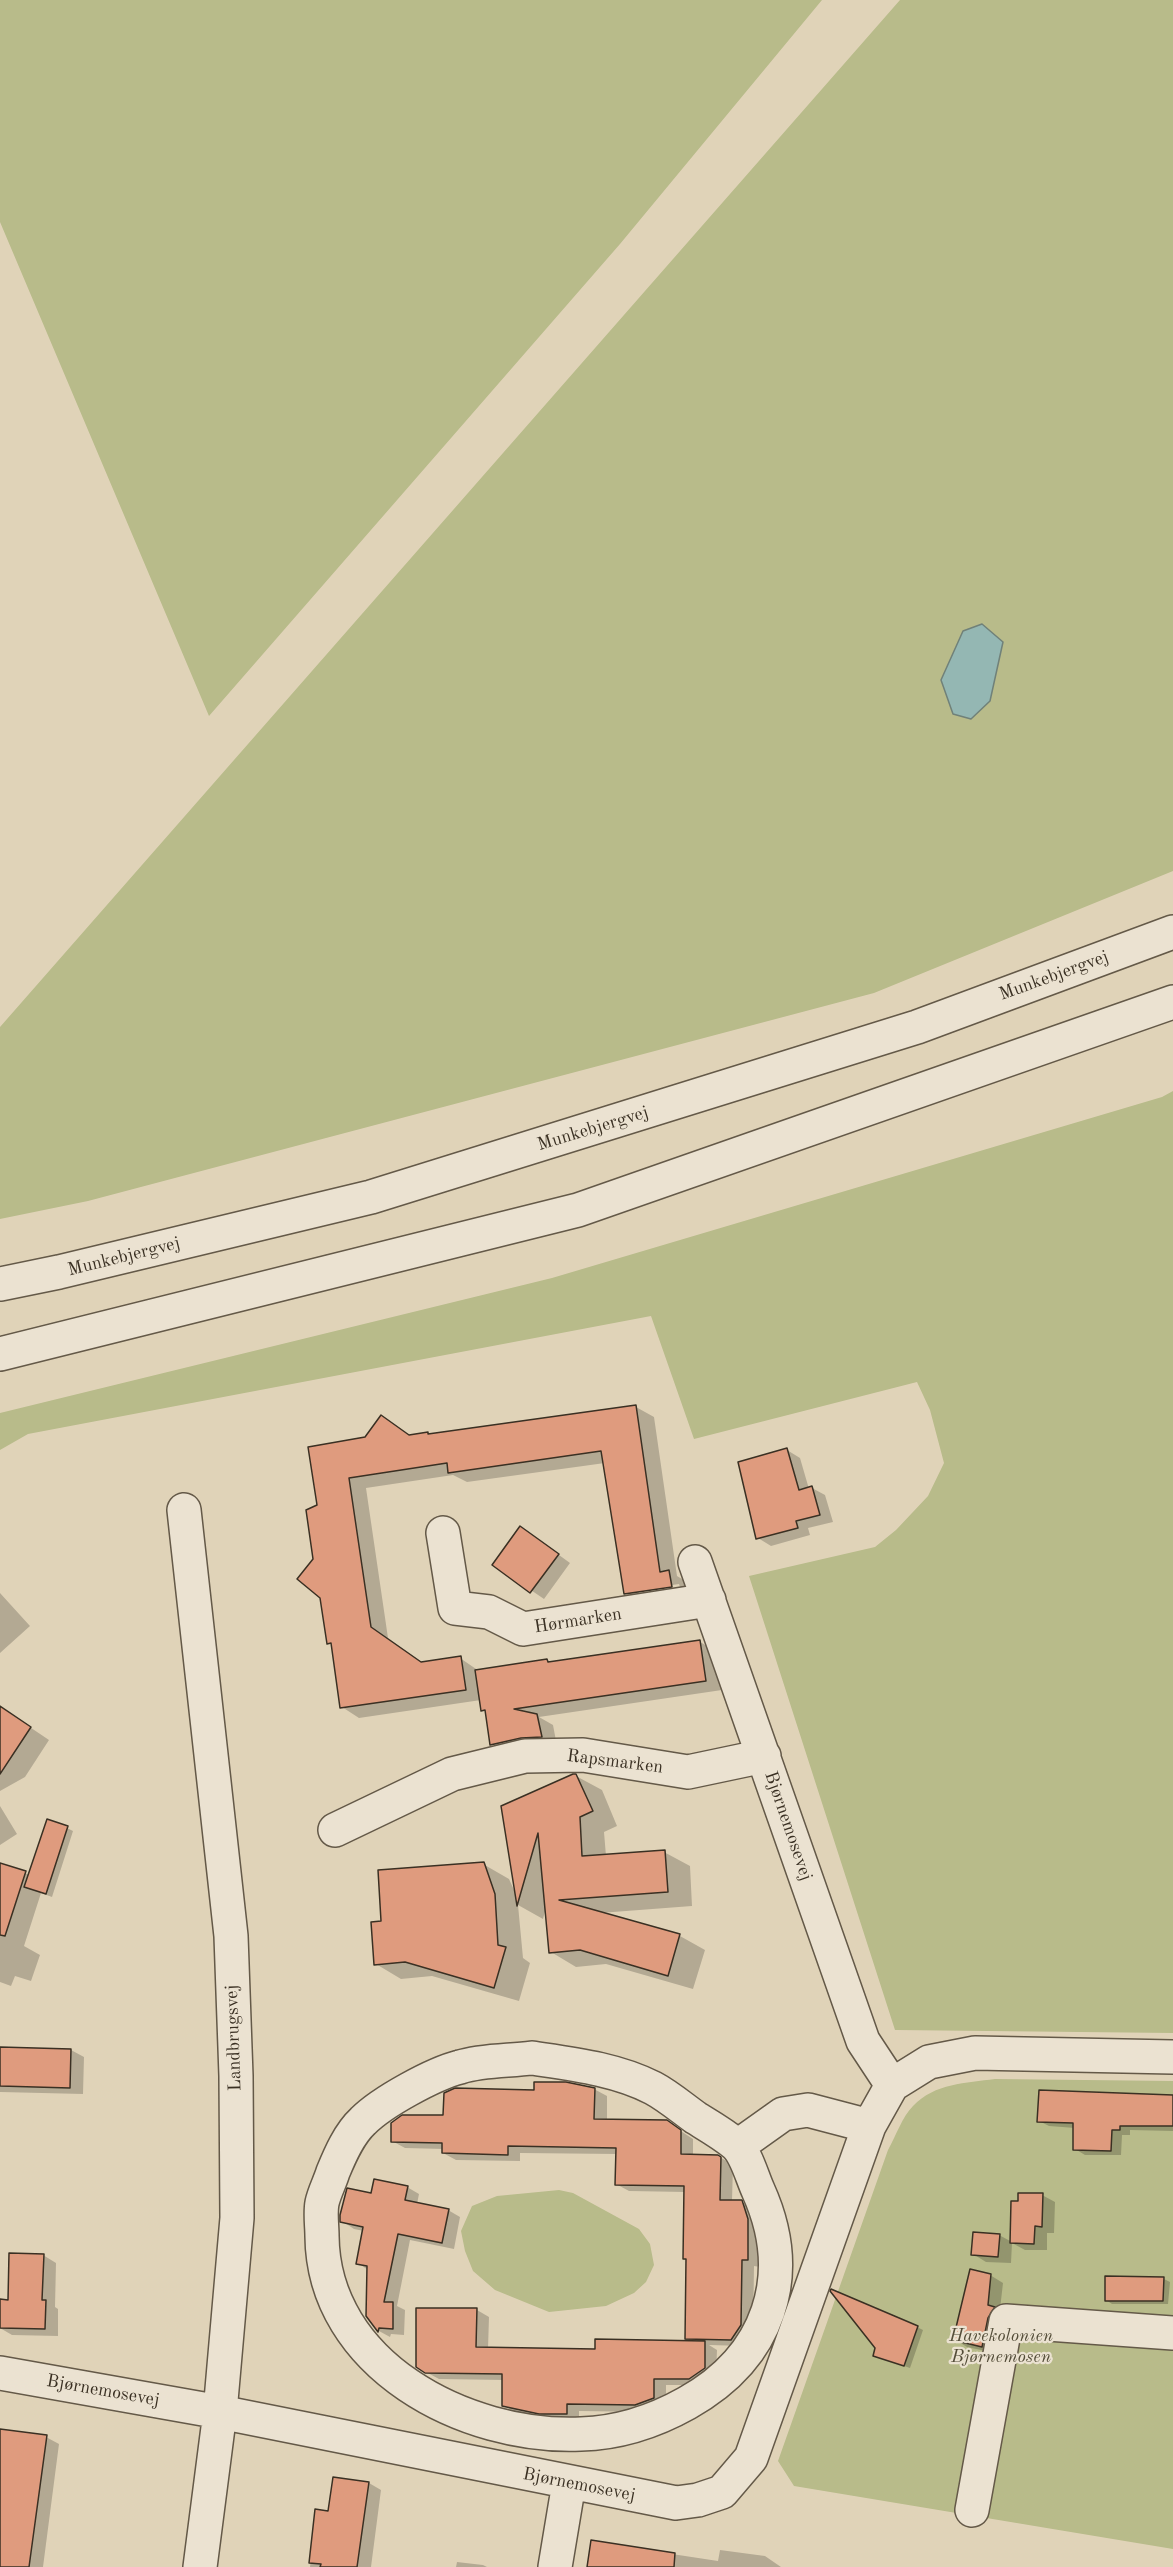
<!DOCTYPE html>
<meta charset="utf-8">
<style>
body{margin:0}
canvas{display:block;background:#e0d3b8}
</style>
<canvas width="1173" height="2567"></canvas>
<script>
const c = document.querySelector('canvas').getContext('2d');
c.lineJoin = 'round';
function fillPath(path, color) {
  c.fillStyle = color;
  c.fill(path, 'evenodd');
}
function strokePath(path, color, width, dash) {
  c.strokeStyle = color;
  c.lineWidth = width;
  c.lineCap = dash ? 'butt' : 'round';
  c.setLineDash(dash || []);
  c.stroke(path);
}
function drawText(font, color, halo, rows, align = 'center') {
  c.font = font + ' "Old Standard TT",serif';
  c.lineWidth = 4.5;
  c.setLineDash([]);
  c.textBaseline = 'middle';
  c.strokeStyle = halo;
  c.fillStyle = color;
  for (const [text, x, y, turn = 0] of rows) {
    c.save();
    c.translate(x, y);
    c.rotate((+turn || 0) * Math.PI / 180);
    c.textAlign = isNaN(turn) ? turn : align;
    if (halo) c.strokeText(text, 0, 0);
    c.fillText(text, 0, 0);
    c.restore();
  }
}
fillPath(new Path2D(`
 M 0,0 L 822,0 L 620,244 L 209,716 L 0,222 Z
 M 900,0 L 1173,0 L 1173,871 L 874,993 L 88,1201 L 0,1219 L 0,1027 Z
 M 1173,1091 L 1173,2033 L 895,2030 L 749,1576 L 875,1547 L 896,1530 L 928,1496 L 944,1463 L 930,1410 L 917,1382 L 694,1439 L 651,1316 L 28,1434 L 0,1450 L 0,1413 L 552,1278 L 1162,1097 Z
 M 995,2079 L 1173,2081 L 1173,2549 L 794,2486 L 778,2461 L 888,2150 C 896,2136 902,2117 913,2106 C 935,2083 966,2083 995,2079 Z
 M 559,2190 L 573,2193 L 639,2229 L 650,2244 L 654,2265 L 646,2282 L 634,2293 L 606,2306 L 549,2312 L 495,2290 L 473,2271 L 465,2251 L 461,2231 L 472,2206 L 497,2196 Z`), '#b8bb8a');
const water = new Path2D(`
 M 982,624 L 1003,642 L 990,701 L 971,719 L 953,714 L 941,680 L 963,631 Z`);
fillPath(water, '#94b7b3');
strokePath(water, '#708179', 1.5);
fillPath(new Path2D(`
 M 636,1407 L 654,1417 L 677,1576 L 687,1582 L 689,1597 L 643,1604 L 625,1593 L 605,1463 L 467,1482 L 453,1475 L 366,1488 L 388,1638 L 423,1663 L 460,1658 L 479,1671 L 547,1661 L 552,1663 L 700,1642 L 716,1651 L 722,1690 L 539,1717 L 553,1725 L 557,1746 L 508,1754 L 492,1744 L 486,1712 L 483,1710 L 481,1700 L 359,1718 L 342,1707 L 333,1645 L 328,1643 L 315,1560 L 319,1506 L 382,1417 L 411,1436 L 428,1433 L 431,1435 ZM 679,1584 L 680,1587 L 639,1593 L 639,1590 Z
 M 787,1450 L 800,1458 L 809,1489 L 812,1488 L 825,1495 L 833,1522 L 808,1528 L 810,1535 L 771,1546 L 758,1538 Z
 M 533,1536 L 570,1563 L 544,1599 L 494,1565 Z
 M 0,1593 L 30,1626 L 0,1653 Z
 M 0,1707 L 49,1740 L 25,1777 L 0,1791 Z
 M 576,1776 L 602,1790 L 617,1826 L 604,1832 L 606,1856 L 664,1852 L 690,1866 L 692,1906 L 600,1913 L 680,1936 L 705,1950 L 693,1989 L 606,1964 L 576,1967 L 551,1952 L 546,1907 L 543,1919 L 518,1905 L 523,1958 L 530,1963 L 519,2001 L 432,1976 L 401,1979 L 376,1964 L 383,1923 L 483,1864 L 509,1879 L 518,1899 L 502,1807 Z
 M 0,1806 L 17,1834 L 0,1845 Z
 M 67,1828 L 73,1831 L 52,1897 L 41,1893 L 24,1946 L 40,1955 L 31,1981 L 15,1976 L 11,1986 L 0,1982 L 0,1864 L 30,1875 Z
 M 0,2048 L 71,2050 L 84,2057 L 83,2094 L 0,2092 Z
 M 594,2089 L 607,2096 L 607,2120 L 667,2122 L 693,2139 L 693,2156 L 718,2156 L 733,2165 L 732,2201 L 741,2202 L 754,2209 L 760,2267 L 754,2266 L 753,2333 L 744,2346 L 709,2345 L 717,2350 L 716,2376 L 702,2385 L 666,2385 L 666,2405 L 649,2412 L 579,2411 L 579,2421 L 553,2420 L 516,2413 L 503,2405 L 503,2380 L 439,2379 L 426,2372 L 477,2310 L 489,2317 L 488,2349 L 597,2350 L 694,2343 L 686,2338 L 688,2261 L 684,2259 L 685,2192 L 629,2191 L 616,2184 L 617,2154 L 520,2153 L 520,2161 L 456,2160 L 443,2153 L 444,2149 L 405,2148 L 392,2141 L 444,2117 L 536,2091 Z
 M 1173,2097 L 1173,2131 L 1130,2130 L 1130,2135 L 1122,2135 L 1121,2155 L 1085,2155 L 1075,2149 L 1075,2128 L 1049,2126 L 1039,2121 Z
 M 407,2187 L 419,2194 L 417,2204 L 448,2210 L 460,2217 L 454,2249 L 410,2240 L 397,2306 L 405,2310 L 404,2335 L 391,2334 L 390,2337 L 379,2331 L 367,2315 L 368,2270 L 358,2263 L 364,2231 L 354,2229 L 342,2221 L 342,2207 L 348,2190 L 372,2195 Z
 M 1042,2195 L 1055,2202 L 1054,2233 L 1047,2233 L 1047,2250 L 1025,2250 L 1012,2243 L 1011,2263 L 986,2262 L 973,2254 L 999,2235 L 1012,2242 Z
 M 43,2255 L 56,2263 L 55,2307 L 58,2309 L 58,2336 L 12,2335 L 0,2328 L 0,2301 L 9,2301 Z
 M 990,2275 L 1003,2283 L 995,2353 L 967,2347 L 954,2339 Z
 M 1164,2279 L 1170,2282 L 1168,2304 L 1112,2304 L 1106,2300 Z
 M 917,2327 L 923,2330 L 910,2368 L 881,2358 Z
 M 46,2437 L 59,2444 L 43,2567 L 0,2567 Z
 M 369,2483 L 381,2490 L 371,2567 L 310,2567 L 317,2511 L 329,2512 Z
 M 593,2542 L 718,2561 L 720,2550 L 765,2556 L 781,2567 L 588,2567 Z
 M 457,2562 L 483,2565 L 487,2567 L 456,2567 Z`), '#0003');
const building = new Path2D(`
 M 636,1405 L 660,1572 L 669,1570 L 672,1587 L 624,1594 L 601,1451 L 448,1473 L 447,1463 L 349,1478 L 371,1627 L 421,1662 L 461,1656 L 466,1690 L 340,1708 L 331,1643 L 327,1644 L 320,1598 L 297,1579 L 313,1559 L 306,1510 L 317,1505 L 308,1447 L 365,1437 L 381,1415 L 409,1435 L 428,1432 L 428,1434 Z
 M 787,1448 L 799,1490 L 812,1486 L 820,1515 L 796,1521 L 798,1528 L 756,1539 L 738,1462 Z
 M 520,1526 L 559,1554 L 530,1593 L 492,1565 Z
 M 700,1640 L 706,1681 L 514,1709 L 537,1714 L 542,1737 L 521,1738 L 490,1745 L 485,1710 L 481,1711 L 475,1670 L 547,1659 L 548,1662 Z
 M 0,1706 L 31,1727 L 0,1774 Z
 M 573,1774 L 576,1774 L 593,1811 L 580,1817 L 582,1856 L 665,1850 L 668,1892 L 559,1900 L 680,1934 L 668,1976 L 580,1950 L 549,1953 L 538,1833 L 517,1906 L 501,1806 Z
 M 47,1819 L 68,1826 L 46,1894 L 24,1887 Z
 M 484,1862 L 495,1894 L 498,1945 L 506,1947 L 494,1988 L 405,1962 L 374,1965 L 371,1922 L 381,1921 L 378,1870 Z
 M 0,1863 L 26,1871 L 5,1936 L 0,1935 Z
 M 0,2047 L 71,2049 L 70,2088 L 0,2086 Z
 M 534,2082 L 566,2082 L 595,2088 L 594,2119 L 667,2120 L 681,2130 L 681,2154 L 718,2155 L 721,2157 L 720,2200 L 742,2200 L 748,2219 L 748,2260 L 742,2260 L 741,2325 L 731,2340 L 685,2339 L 686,2259 L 683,2259 L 684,2186 L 615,2185 L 616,2148 L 508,2146 L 508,2155 L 442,2153 L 442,2143 L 391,2142 L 391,2123 L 402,2115 L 443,2115 L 444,2093 L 455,2088 L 534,2090 Z
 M 1039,2090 L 1173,2095 L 1173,2126 L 1120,2126 L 1120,2130 L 1112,2130 L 1111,2151 L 1073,2150 L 1073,2123 L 1037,2122 Z
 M 374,2179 L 408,2186 L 405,2200 L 449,2209 L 442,2243 L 398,2234 L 384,2302 L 393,2302 L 393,2329 L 379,2328 L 378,2332 L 366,2316 L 367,2266 L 356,2264 L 363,2227 L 340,2222 L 340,2215 L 347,2188 L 371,2193 Z
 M 1018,2193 L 1043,2193 L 1042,2227 L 1035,2226 L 1034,2244 L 1010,2243 L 1011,2201 L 1018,2201 Z
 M 973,2232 L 1000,2234 L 998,2257 L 971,2255 Z
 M 9,2253 L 44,2254 L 42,2300 L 46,2300 L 45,2329 L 0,2328 L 0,2299 L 8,2300 Z
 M 970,2269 L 991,2274 L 988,2305 L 995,2307 L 988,2318 L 982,2347 L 953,2340 Z
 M 1105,2276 L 1164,2277 L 1163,2301 L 1105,2301 Z
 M 831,2289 L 918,2326 L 904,2366 L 873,2356 L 875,2348 L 830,2291 Z
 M 416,2308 L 477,2308 L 476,2347 L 595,2349 L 595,2339 L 705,2341 L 705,2368 L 689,2379 L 654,2379 L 654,2398 L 635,2405 L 567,2404 L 567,2414 L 539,2414 L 502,2406 L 502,2374 L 425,2373 L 416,2367 Z
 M 0,2429 L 47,2435 L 29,2567 L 0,2567 Z
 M 333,2477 L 369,2482 L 357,2567 L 320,2567 L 321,2564 L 309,2563 L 315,2509 L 328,2511 Z
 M 591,2540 L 675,2553 L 674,2567 L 587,2567 Z`);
fillPath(building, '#df9b7e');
strokePath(building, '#3a3023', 1.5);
const minor = new Path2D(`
 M 0,1284 L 59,1272 L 371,1197 L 917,1027 L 1173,932
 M 0,1354 L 578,1210 L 1173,1002
 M 184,1510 L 231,1936 L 236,2076 L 237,2218 L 220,2412 L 200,2567
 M 443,1533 L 455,1608 L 489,1612 L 523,1629 L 709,1600
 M 695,1562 L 863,2041 L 892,2085
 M 335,1830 L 452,1774 L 525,1756 L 583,1755 L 688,1772 L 764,1756
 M 532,2058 C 572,2064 616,2069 653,2088 C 668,2096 682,2108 696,2118 C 709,2126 723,2134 735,2144 C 746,2153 752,2177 758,2190 C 797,2276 769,2357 687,2403 C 655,2421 619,2433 581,2434 C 465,2439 323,2365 322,2236 C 322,2226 320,2213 322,2203 C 324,2193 330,2182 333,2172 C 340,2155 349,2134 363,2121 C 382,2102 433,2074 460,2067 C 482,2060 509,2061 532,2058 Z
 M 738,2146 L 783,2114 L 808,2110 L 869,2126
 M 0,2373 L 220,2412 L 676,2503 L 698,2500 L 722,2492 L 751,2458 L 869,2126 L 892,2085 L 929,2062 L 975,2053 L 1173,2057
 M 972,2510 L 1006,2321 L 1173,2333
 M 555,2567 L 569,2483`);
strokePath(minor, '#645948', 36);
strokePath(minor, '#ebe2d1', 33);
drawText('18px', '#3a3023', '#ebe2d1', [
 ["Munkebjergvej",1054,976,-20],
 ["Munkebjergvej",593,1129,-17],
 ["Munkebjergvej",124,1257,-14],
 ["Hørmarken",578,1621,-9],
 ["Rapsmarken",615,1762,7],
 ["Bjørnemosevej",788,1826,71],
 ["Landbrugsvej",234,2038,-92],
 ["Bjørnemosevej",103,2391,10],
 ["Bjørnemosevej",579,2485,11]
]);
drawText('italic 18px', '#534c38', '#ebe2d1', [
 ["Havekolonien",1001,2336],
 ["Bjørnemosen",1001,2357]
]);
</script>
